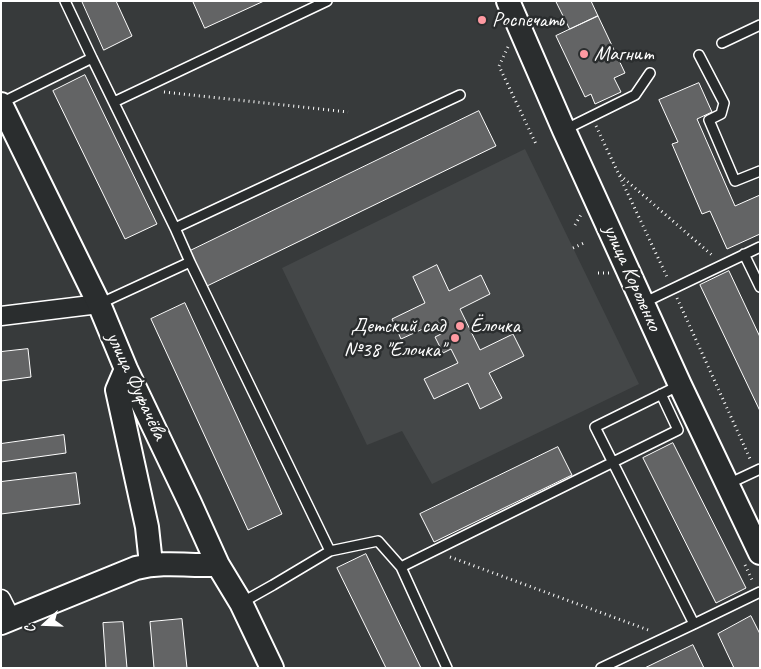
<!DOCTYPE html>
<meta charset="utf-8">
<style>
body{margin:0}
#map{position:relative;width:761px;height:669px;overflow:hidden;background:#373a3b;font-family:Caveat,sans-serif}
canvas{display:block}
.frame{position:absolute;inset:0;border:2px solid #fff;pointer-events:none}
.north{position:absolute;left:20px;top:599px;width:50px;height:50px;-webkit-text-stroke:4px #2a2d2e;paint-order:stroke;rotate:250deg;font-size:14px;font-weight:700;line-height:20px;text-align:center;color:#fff}
.north::after{content:'';display:block;margin:auto;width:18px;height:22px;background:#fff;clip-path:polygon(50% 0,100% 100%,50% 72%,0 100%)}
</style>
<div id="map">
<canvas width="761" height="669"></canvas>
<div class="frame"></div>
<div class="north">С</div>
</div>
<script>
const c = document.querySelector('canvas').getContext('2d');
c.lineJoin = 'round';
function fillPath(path, color) {
  c.fillStyle = color;
  c.fill(path, 'evenodd');
}
function strokePath(path, color, width, dash) {
  c.strokeStyle = color;
  c.lineWidth = width;
  c.lineCap = dash ? 'butt' : 'round';
  c.setLineDash(dash || []);
  c.stroke(path);
}
function drawText(font, color, halo, rows, align = 'center') {
  c.font = font + ' Caveat,sans-serif';
  c.lineWidth = 5;
  c.setLineDash([]);
  c.textBaseline = 'middle';
  c.strokeStyle = halo;
  c.fillStyle = color;
  for (const [text, x, y, turn = 0] of rows) {
    c.save();
    c.translate(x, y);
    c.rotate((+turn || 0) * Math.PI / 180);
    c.textAlign = isNaN(turn) ? turn : align;
    if (halo) c.strokeText(text, 0, 0);
    c.fillText(text, 0, 0);
    c.restore();
  }
}
fillPath(new Path2D(`
 M 525,149 L 639,384 L 432,484 L 402,431 L 367,445 L 282,268 Z`), '#444748');
const building = new Path2D(`
 M 82,1 L 116,1 L 132,36 L 104,50 Z
 M 193,1 L 264,1 L 205,28 Z
 M 556,1 L 591,1 L 598,16 L 570,29 Z
 M 598,16 L 625,73 L 614,78 L 621,92 L 595,104 L 591,94 L 585,97 L 556,36 Z
 M 85,75 L 157,224 L 125,239 L 53,91 Z
 M 699,83 L 712,112 L 697,119 L 735,206 L 760,195 L 760,234 L 727,249 L 710,211 L 702,214 L 672,144 L 678,142 L 659,100 Z
 M 479,111 L 496,146 L 207,286 L 190,251 Z
 M 437,265 L 449,291 L 481,275 L 490,294 L 460,309 L 480,350 L 513,334 L 524,356 L 489,373 L 502,398 L 480,409 L 468,383 L 434,399 L 424,379 L 458,363 L 451,349 L 443,353 L 435,337 L 443,333 L 438,322 L 401,339 L 392,319 L 425,303 L 413,277 Z
 M 729,271 L 760,337 L 760,411 L 700,285 Z
 M 185,303 L 282,514 L 248,530 L 151,319 Z
 M 28,349 L 31,377 L 1,381 L 1,352 Z
 M 64,435 L 66,453 L 1,462 L 1,444 Z
 M 673,443 L 746,588 L 716,603 L 643,458 Z
 M 558,447 L 572,475 L 434,542 L 420,514 Z
 M 76,473 L 80,504 L 1,514 L 1,482 Z
 M 366,554 L 421,668 L 386,668 L 337,568 Z
 M 751,616 L 760,634 L 760,668 L 734,668 L 718,634 Z
 M 182,619 L 187,668 L 154,668 L 150,622 Z
 M 123,622 L 127,668 L 106,668 L 103,623 Z
 M 693,645 L 704,668 L 645,668 Z`);
fillPath(building, '#636465');
strokePath(building, '#fff', 1);
const service = new Path2D(`
 M 722,43 L 760,25
 M 699,55 L 724,103 L 721,114 L 709,120 L 735,181 L 760,171
 M 92,58 L 175,228 L 190,262 L 99,304
 M 114,102 L 327,1
 M 1,103 L 92,58 L 65,1
 M 564,130 L 635,95 L 650,73
 M 175,228 L 460,95
 M 744,254 L 760,287
 M 190,262 L 330,551 L 273,585 L 241,603
 M 643,303 L 760,247
 M 728,484 L 760,469
 M 330,551 L 378,541 L 401,567 L 447,668
 M 401,567 L 678,430 L 661,394
 M 694,624 L 760,592
 M 601,668 L 694,624 L 595,427 L 680,385`);
const minor = new Path2D(`
 M 1,316 L 99,304
 M 1,599 L 11,619`);
const tertiary = new Path2D(`
 M 508,1 L 564,130 L 680,385 L 760,553
 M 1,104 L 99,304 L 126,369 L 190,503 L 218,565 L 241,603 L 272,668
 M 126,369 L 117,390 L 147,527 L 151,564
 M 1,623 L 136,568 C 165,561 188,566 218,565`);
strokePath(service, '#fff', 12);
strokePath(minor, '#fff', 21);
strokePath(tertiary, '#fff', 26);
strokePath(new Path2D(`
 M 508,47 L 499,66 L 536,144
 M 164,92 L 348,112
 M 596,126 L 668,279
 M 620,175 L 713,256
 M 575,225 L 582,213
 M 573,248 L 584,243
 M 598,273 L 610,273
 M 677,298 L 751,461
 M 450,557 L 651,631
 M 745,565 L 753,582`), '#fff', 3, [1, 4]);
strokePath(service, '#2a2d2e', 9);
strokePath(minor, '#2a2d2e', 18);
strokePath(tertiary, '#2a2d2e', 22);
for (const [x, y, r, color] of [
 [482,20,5,"#ff9aa2"],
 [584,54,5,"#ff9aa2"],
 [460,326,5,"#ff9aa2"],
 [455,338,5,"#ff9aa2"]
]) {
  const dot = new Path2D();
  dot.arc(x, y, r, 0, 2 * Math.PI);
  c.fillStyle = color;
  c.fill(dot);
  strokePath(dot, '#2a2d2e', 2);
}
drawText('21px', '#fff', '#2a2d2e', [
 ["Роспечать",492,20],
 ["Магнит",594,54],
 ["Детский сад",445,326,"right"],
 ["№38 \"Елочка\"",445,350,"right"],
 ["Ёлочка",470,326]
], 'left');
drawText('21px', '#fff', '#2a2d2e', [
 ["улица Короленко",632,278,66],
 ["улица Фуфачёва",136,386,65]
]);
</script>
